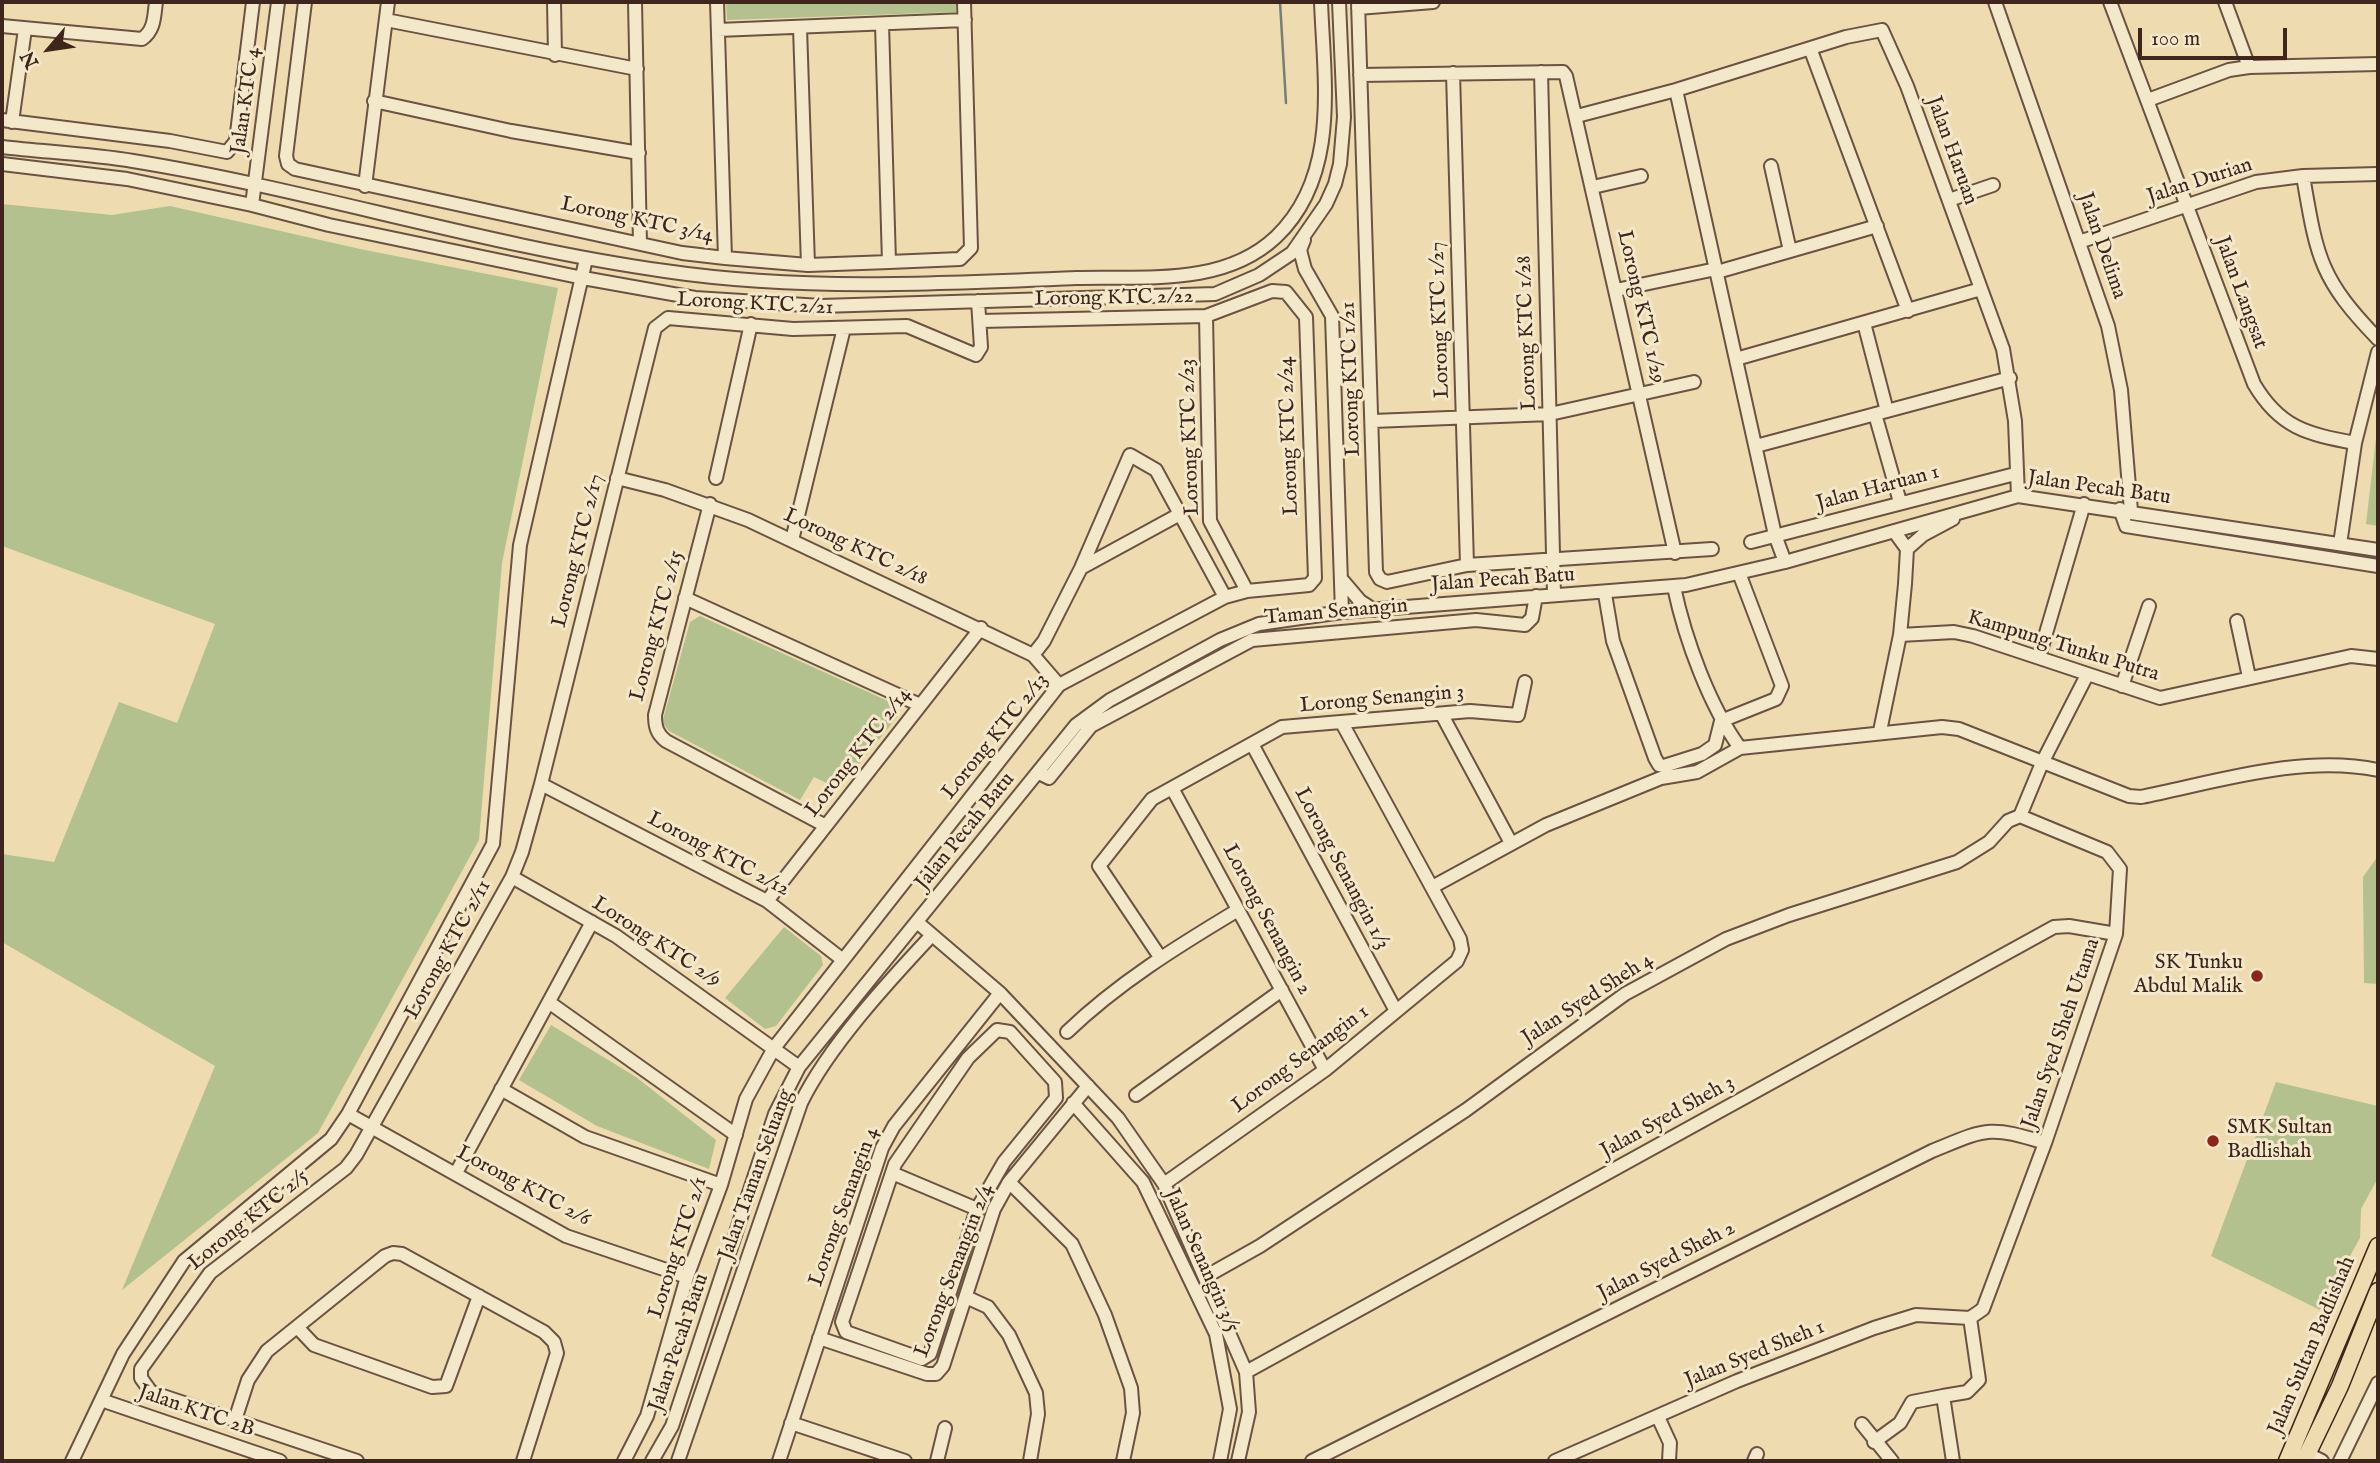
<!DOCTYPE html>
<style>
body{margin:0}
#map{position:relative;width:2380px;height:1463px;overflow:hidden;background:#eedbaf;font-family:"IM FELL English",serif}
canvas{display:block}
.frame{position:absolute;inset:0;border:4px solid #3e261d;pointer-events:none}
.north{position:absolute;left:14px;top:14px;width:70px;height:70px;-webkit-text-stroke:5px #f4e8cb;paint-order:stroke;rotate:241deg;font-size:19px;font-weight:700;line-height:28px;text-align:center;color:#3e261d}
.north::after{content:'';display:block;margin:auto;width:24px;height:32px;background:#3e261d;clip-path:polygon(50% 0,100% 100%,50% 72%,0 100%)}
.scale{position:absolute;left:2138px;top:28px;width:149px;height:32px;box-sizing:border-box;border:4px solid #3e261d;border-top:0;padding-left:9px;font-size:21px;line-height:24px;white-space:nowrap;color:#3e261d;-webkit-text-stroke:5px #f4e8cb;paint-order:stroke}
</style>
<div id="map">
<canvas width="2380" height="1463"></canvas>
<div class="frame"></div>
<div class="north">N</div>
<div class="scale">100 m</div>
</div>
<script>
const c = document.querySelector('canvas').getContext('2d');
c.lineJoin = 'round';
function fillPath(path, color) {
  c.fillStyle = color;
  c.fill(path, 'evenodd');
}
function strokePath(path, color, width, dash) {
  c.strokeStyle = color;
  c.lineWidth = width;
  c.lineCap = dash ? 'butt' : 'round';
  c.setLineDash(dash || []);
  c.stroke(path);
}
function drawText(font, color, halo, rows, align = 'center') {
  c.font = font + ' "IM FELL English",serif';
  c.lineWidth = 6;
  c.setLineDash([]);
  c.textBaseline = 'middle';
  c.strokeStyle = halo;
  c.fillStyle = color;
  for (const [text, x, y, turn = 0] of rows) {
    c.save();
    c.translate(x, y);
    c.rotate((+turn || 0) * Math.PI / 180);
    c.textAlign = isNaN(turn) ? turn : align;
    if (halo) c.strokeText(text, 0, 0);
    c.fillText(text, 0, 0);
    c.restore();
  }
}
fillPath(new Path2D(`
 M 726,2 L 956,2 L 956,12 L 727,20 Z
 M 2,204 L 112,215 L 170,206 L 360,249 L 558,288 L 502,563 L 479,840 L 318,1133 L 122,1290 L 215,1066 L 2,942 L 2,854 L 54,862 L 119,702 L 177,723 L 215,624 L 2,546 Z
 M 2378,421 L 2378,526 L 2366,524 Z
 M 700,616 L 899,706 L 898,716 L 839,789 L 814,777 L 800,800 L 669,731 L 662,723 L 690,622 Z
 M 2378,856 L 2378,984 L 2364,983 L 2363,877 Z
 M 784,927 L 821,956 L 823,965 L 776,1026 L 765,1029 L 725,998 Z
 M 551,1025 L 636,1077 L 716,1140 L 709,1169 L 597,1126 L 519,1080 Z
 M 2276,1082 L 2378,1106 L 2378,1178 L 2361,1209 L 2360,1238 L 2320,1310 L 2211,1256 Z`), '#b3c18f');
strokePath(new Path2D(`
 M 1280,2 L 1286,103`), '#767e78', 2.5);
const minor = new Path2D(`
 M 305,2 L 286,156 L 288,164 L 295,169 L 682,253 L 725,258 L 808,265 L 889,262 L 960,259 L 971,248 L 964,2
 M 554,2 L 555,55
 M 635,2 L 640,243
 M 717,2 L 725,258
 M 1358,2 L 1376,572 L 1380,579 L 1387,582 L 1467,565 L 1712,549
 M 1995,2 L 2108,326 L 2121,390 L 2131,511
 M 2110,2 L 2254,384 C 2280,428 2307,434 2355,443
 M 2225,2 L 2249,67
 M 1358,8 L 1433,2
 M 386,20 L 637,69
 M 882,24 L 889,262
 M 2,26 L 142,39 C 155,30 154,16 156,2
 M 800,28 L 808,265
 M 718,30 L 965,20
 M 1810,48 L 1908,311
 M 1541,72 L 1554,594
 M 1453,73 L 1467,565
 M 1360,75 L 1563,72 L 1566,76 L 1675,553
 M 1676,90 L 1775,535 L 1785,562
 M 2148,100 L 2229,70 L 2249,67 L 2378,64
 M 374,101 L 511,131 L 639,153
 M 1577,116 L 1676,90 L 1846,37 L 1882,30 L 1907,86 L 2003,349 L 2015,421 L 2018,496
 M 2,120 L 170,141 L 227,152 L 236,141 L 253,2
 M 12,122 L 25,29
 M 2,147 C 45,152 90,154 133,161 C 312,190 486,246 665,271 C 800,291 940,284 1076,278 C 1143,276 1223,287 1276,237 C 1340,176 1324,81 1321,2
 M 2,164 L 127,179 L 252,205 L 329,225 L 583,278 L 695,298 L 821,306 L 1215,294 L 1259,275 L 1292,253 L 1326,204 L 1335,184 L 1340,164 L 1344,117 L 1339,2
 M 1771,166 L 1790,251
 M 2303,176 C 2317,257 2319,278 2378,339
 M 365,186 L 388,2
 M 1593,187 L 1641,176
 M 1949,200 L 1993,185
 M 252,205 L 278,2
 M 1304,240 L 1300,250 L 1305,269 L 1332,316 L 1342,612
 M 2079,242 L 2256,182 L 2303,176 L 2378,174
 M 1717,272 L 1877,226
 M 1616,290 L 1716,269
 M 1206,316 L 1210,521 L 1247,591
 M 1864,323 L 1887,411
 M 1736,359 L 1981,289
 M 1875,414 L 1900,502
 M 1373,421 L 1550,414 L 1694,382
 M 1756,446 L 2010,378
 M 617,478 L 665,490 L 748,520 L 1033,655 L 1059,685
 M 716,478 L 751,324
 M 710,504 L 655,715 C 655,727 657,734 666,741 L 826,826
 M 2120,509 L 2126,526 L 2378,566
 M 792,540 L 844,328
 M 1751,542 L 2015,474
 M 2340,544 L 2355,443 L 2378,352
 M 1907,549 L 1923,535 L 1953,519
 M 1081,568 L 1180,514
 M 1343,581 L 1360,601 L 1374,610
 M 1674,587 C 1685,639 1709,705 1740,748
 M 1605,594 L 1613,641 L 1655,758 L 1659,765 L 1664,766 L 1702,754 L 1715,745 L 1721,721 L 1776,699 L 1782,686 L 1739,573
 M 685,598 L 920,705
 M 2237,621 L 2249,677
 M 1900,635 L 1954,632 L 1973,636 L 2160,698 L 2351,656 L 2378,659
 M 1033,655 L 1044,641 L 1081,568 L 1130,455 L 1156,470 L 1225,597
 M 2039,657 L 2084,504
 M 2122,686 L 2149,606
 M 1442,715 L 1511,843
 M 1880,731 L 1900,635 L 1905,584 L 1907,549 L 1894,531
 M 1252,744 L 1396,1011
 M 1039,773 L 1049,778 L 1091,726 L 1252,640 L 1476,620 L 1525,625 L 1532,618 L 1536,596
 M 541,784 L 767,901 L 843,960
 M 1172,788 L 1325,1070
 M 2020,816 L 2042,763 L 2087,675
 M 512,877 L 616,936 L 799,1067
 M 1434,886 L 1546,825 L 1661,778 L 1697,772 L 1740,748 L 1942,727 L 1959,729 L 2129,796 L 2141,797 C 2216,782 2302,754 2378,770
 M 767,901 L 981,628
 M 917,922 L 1000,993 L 1118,1118 L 1164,1184 L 1246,1372 L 1249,1412 L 1238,1461
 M 1160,957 L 1099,866 L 1152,799 L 1282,727 L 1470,711 L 1518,715 L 1525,682
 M 550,1003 L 736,1135
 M 997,1030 L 1010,1032 L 1055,1082 L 1056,1098 L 1004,1162 L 977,1209 L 930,1354 L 922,1359 L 846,1332 L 842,1322 L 895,1164 L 968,1058 Z
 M 1067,1032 C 1118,983 1178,946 1238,910
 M 501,1089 L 585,1137 L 721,1185
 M 1136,1095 L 1282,990
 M 1073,1103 L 1143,1182 L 1216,1334 L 1230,1409 L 1220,1461
 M 348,1114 L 566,1236 L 687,1277
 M 456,1173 L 592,922
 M 892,1173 L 977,1209
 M 1009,1182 L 1072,1244 L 1105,1315 L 1131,1388 L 1133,1413 L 1123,1461
 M 1164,1184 L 1325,1070 L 1457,961 L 1462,950 L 1460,939 L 1342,723
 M 1205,1277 L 1260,1246 L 1466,1110 L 1625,994 L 1726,939 L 1789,915 L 1957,862 L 1989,842 L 2008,821 L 2020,816
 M 966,1297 L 988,1307 L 1009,1335 L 1036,1393 L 1038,1414 L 1030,1461
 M 297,1327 L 314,1345 L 432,1387 L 446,1386 L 479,1296
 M 819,1338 L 927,1374 L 936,1374 L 943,1366 L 994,1209 L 1009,1182 L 1088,1086
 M 1246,1372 L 2054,927 L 2069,926 L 2116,934
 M 101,1400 L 280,1461
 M 1658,1417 L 1670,1443 L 1669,1461
 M 235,1420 L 248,1380 L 267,1351 L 385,1256 L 393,1253 L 402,1254 L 544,1332 L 554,1342 L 557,1353 L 523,1461
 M 791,1423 L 905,1461
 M 1862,1424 L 1892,1461
 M 1874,1442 L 1900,1423 L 1912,1402 L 1943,1396
 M 2308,1454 L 2322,1461
 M 72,1461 L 123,1354 L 184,1261 L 331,1139 L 348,1114 L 493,844 L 520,545 L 586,259
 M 357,1461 L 151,1392 L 141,1378 L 141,1369 L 210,1273 L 346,1168 L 356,1155 L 512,877 L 522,852 L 541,784 L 655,328 L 668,318 L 793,329 L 907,326 L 976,355 L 981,347 L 978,301
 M 624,1461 L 647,1416 L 687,1277 L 721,1185 L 746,1099 L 774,1048 L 1059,685 L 1225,597 L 1247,591 L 1309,585 L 1315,578 L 1306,317 L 1286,292 L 1272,291 L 1206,316 L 980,321
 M 652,1461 L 672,1426 L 775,1114 L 799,1067 L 1076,725 L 1110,700 L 1220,640 L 1259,624 L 1342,612 L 1686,585 L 1785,562 L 2018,496 L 2378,550
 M 678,1461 L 801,1103 C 828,1047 889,981 932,935
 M 779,1461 L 882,1148 L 894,1126 L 1000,993
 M 937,1461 L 945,1428
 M 1312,1461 L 1932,1151 C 1986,1129 1988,1125 2045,1143
 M 1555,1461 L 1737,1381 L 1874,1328 L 1916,1315 L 1970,1318 L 1983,1309 L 2045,1143 L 2116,934 L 2120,869 L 2107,852 L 2020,816
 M 1754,1461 L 1757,1454
 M 1953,1461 L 1943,1396 L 1967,1392 L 1979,1380 L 1970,1318
 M 2340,1461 L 2378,1383`);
const major = new Path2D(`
 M 2287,1461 L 2378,1246
 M 2304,1461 L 2340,1386 L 2378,1291`);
strokePath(minor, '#6a5342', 16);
strokePath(major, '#3e261d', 19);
strokePath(minor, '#f4e8cb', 12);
strokePath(major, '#eedbaf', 16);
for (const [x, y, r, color] of [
 [2257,976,7,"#8f2418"],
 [2213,1141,7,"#8f2418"]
]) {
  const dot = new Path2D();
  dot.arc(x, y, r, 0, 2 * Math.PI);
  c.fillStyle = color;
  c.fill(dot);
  strokePath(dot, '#f4e8cb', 2.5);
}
drawText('21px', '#3e261d', '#f4e8cb', [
 ["Jalan KTC 4",247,101,-82],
 ["Jalan Haruan",1951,151,70],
 ["Jalan Durian",2200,182,-18],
 ["Lorong KTC 3/14",637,221,12],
 ["Jalan Delima",2101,246,71],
 ["Jalan Langsat",2240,293,70],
 ["Lorong KTC 2/22",1114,299,-1],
 ["Lorong KTC 2/21",755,305,3],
 ["Lorong KTC 1/29",1640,307,77],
 ["Lorong KTC 1/27",1441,320,-92],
 ["Lorong KTC 1/28",1528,333,-92],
 ["Lorong KTC 1/21",1352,379,-92],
 ["Lorong KTC 2/24",1290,436,-92],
 ["Lorong KTC 2/23",1191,437,-92],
 ["Jalan Haruan 1",1878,489,-15],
 ["Jalan Pecah Batu",2099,489,8],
 ["Lorong KTC 2/18",855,548,25],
 ["Lorong KTC 2/17",579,551,-76],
 ["Jalan Pecah Batu",1503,581,-4],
 ["Taman Senangin",1336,613,-5],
 ["Lorong KTC 2/15",658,626,-75],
 ["Kampung Tunku Putra",2063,647,17],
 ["Lorong Senangin 3",1382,700,-5],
 ["Lorong KTC 2/13",996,737,-51],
 ["Lorong KTC 2/14",859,753,-52],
 ["Jalan Pecah Batu",966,832,-51],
 ["Lorong KTC 2/12",718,855,28],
 ["Lorong Senangin 1/3",1341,869,62],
 ["Lorong Senangin 2",1266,920,62],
 ["Lorong KTC 2/9",656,943,33],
 ["Lorong KTC 2/11",449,950,-61],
 ["Jalan Syed Sheh 4",1588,1000,-33],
 ["Jalan Syed Sheh Utama",2062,1034,-71],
 ["Lorong Senangin 1",1301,1060,-37],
 ["Jalan Syed Sheh 3",1668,1118,-29],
 ["Jalan Taman Seluang",757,1175,-70],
 ["Lorong KTC 2/6",523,1187,28],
 ["Lorong Senangin 4",845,1207,-70],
 ["Lorong KTC 2/5",249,1221,-39],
 ["Lorong KTC 2/1",679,1248,-72],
 ["Jalan Senangin 3/5",1201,1261,66],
 ["Jalan Syed Sheh 2",1667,1262,-27],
 ["Lorong Senangin 2/4",955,1271,-69],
 ["Jalan Pecah Batu",680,1343,-71],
 ["Jalan Sultan Badlishah",2313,1346,-67],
 ["Jalan Syed Sheh 1",1755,1355,-22],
 ["Jalan KTC 2B",196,1412,19]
]);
drawText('21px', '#3e261d', '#f4e8cb', [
 ["SK Tunku",2243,964],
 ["Abdul Malik",2243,988],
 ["SMK Sultan",2227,1129,"left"],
 ["Badlishah",2227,1153,"left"]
], 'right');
</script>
